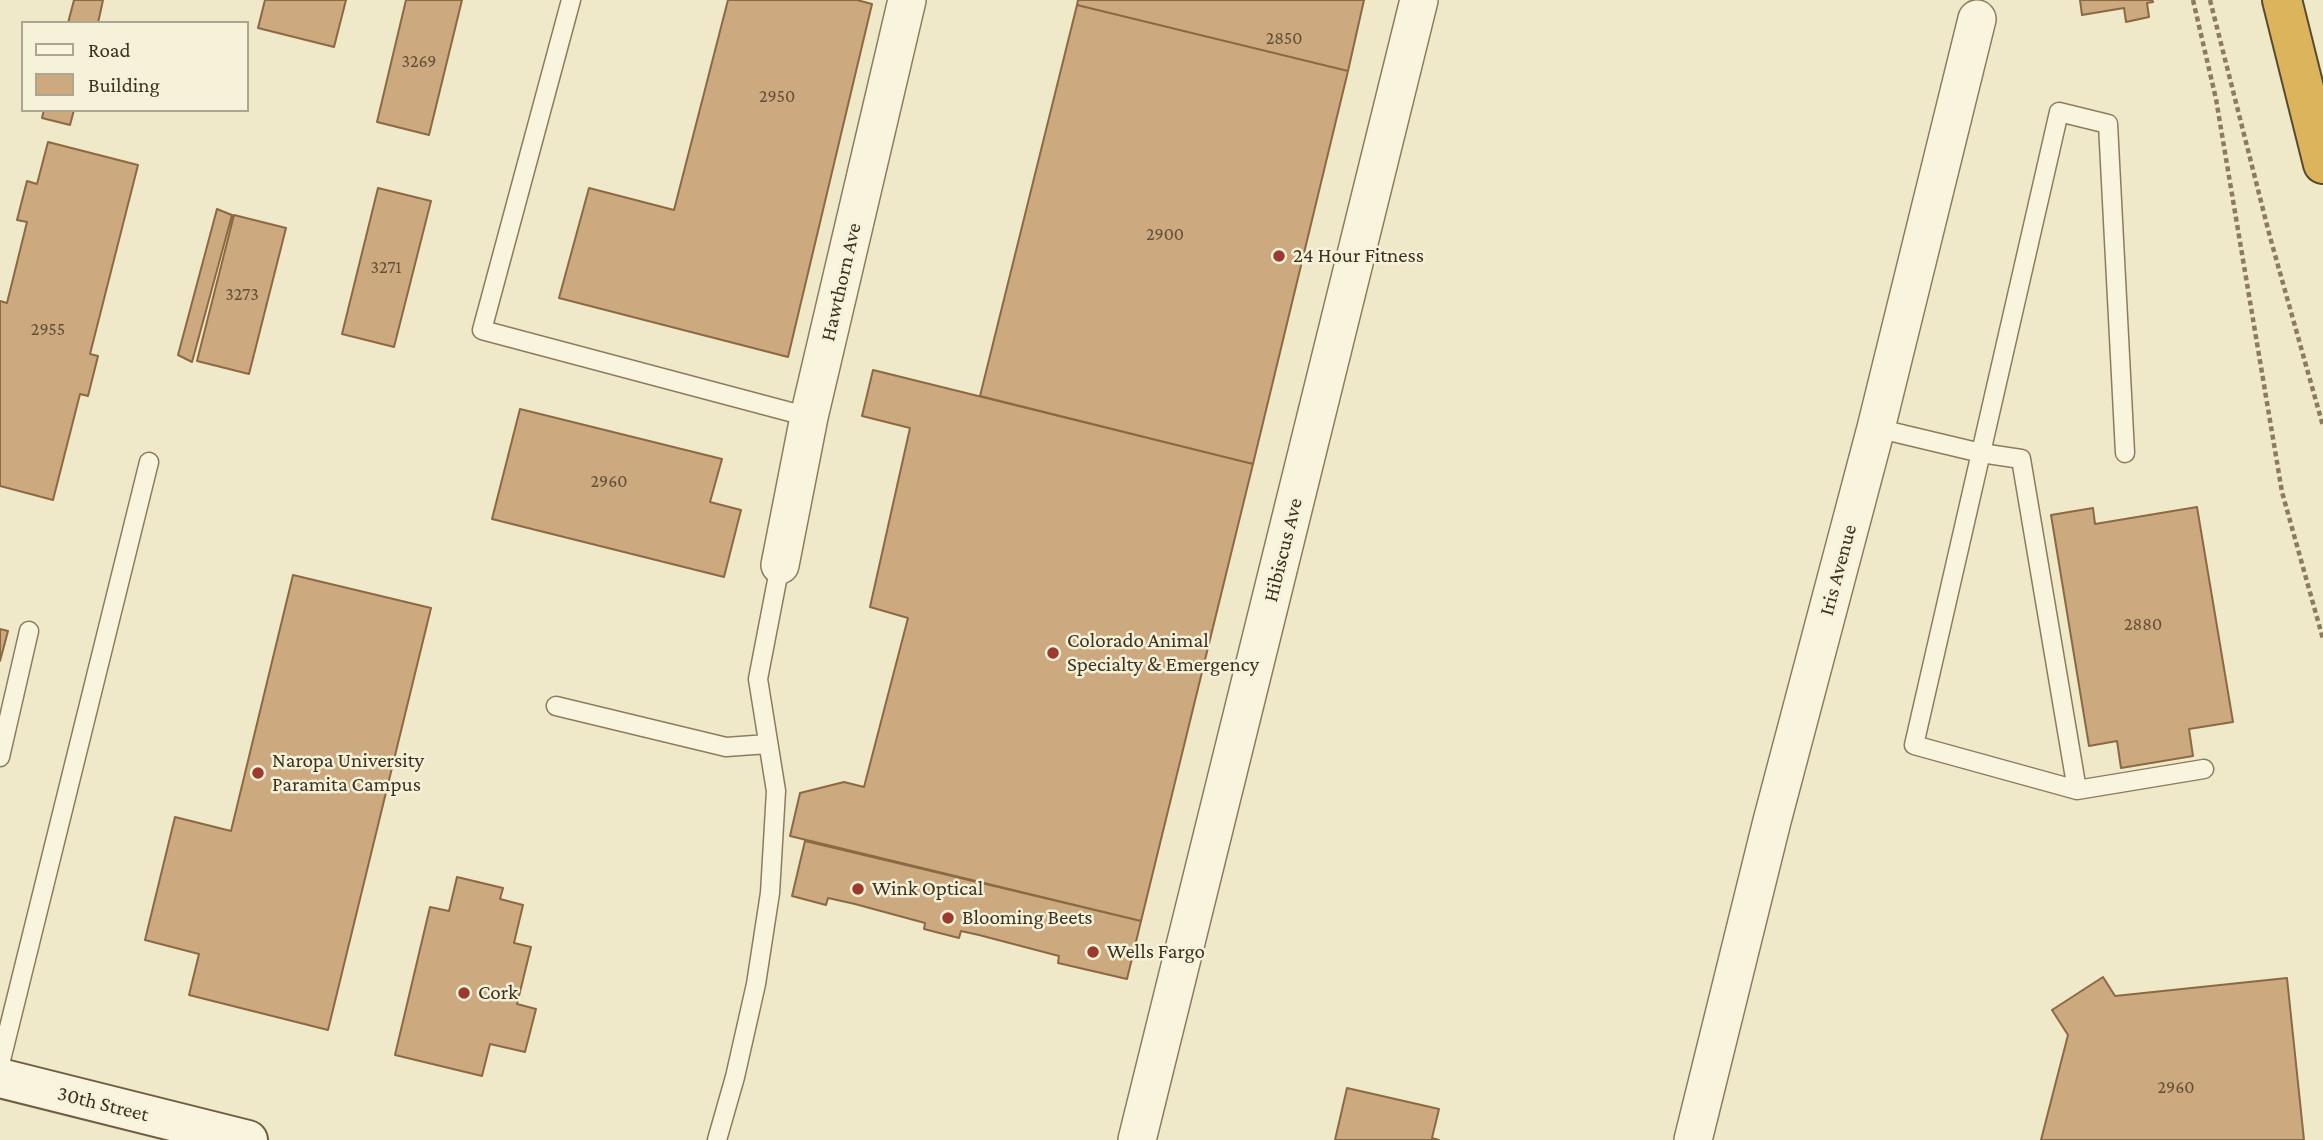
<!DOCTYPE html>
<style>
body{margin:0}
#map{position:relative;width:2323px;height:1140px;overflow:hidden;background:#efe8c9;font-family:"Crimson Pro",serif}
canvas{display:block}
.legend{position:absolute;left:21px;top:21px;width:228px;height:91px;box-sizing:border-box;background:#f6f1d9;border:2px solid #aca58f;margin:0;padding:9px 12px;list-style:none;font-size:21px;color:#3c3221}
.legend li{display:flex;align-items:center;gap:14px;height:35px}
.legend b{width:35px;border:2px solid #aca58f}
</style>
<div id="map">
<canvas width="2323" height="1140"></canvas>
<ul class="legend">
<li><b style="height:9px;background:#f9f4dd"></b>Road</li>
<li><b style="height:19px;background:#cda97f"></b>Building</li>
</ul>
</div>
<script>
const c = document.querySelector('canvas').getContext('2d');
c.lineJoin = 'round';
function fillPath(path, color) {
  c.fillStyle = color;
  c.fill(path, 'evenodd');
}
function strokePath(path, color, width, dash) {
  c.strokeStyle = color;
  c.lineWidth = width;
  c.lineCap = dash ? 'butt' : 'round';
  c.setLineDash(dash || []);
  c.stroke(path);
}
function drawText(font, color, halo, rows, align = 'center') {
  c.font = font + ' "Crimson Pro",serif';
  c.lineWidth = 5;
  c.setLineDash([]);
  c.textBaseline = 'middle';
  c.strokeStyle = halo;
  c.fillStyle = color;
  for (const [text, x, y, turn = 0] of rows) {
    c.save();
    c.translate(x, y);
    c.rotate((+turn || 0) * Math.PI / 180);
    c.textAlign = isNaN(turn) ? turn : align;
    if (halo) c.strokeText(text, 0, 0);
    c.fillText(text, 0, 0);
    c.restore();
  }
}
const building = new Path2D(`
 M 74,0 L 103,0 L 98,23 L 68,23 Z
 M 265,0 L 346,0 L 334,47 L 258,28 Z
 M 406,0 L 462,0 L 429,135 L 377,122 Z
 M 728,0 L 857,0 L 872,4 L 788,357 L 559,298 L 589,188 L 674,210 Z
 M 1078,0 L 1364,0 L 1348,71 L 1077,5 Z
 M 2080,0 L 2152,0 L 2153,2 L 2147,3 L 2149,17 L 2126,22 L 2124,8 L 2082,15 Z
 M 1077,5 L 1348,71 L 1253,464 L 980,396 Z
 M 44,110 L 74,110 L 70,125 L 42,118 Z
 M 48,142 L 138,165 L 90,354 L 98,356 L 88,396 L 80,394 L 53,500 L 0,486 L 0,301 L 7,303 L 27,222 L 17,220 L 27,181 L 37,184 Z
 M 378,188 L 431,201 L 394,347 L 342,334 Z
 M 217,209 L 232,215 L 192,362 L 178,355 Z
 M 234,215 L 286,228 L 249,374 L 197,361 Z
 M 873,370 L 1253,464 L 1141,921 L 790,836 L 800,793 L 844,782 L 864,787 L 908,618 L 870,607 L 910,428 L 862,416 Z
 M 520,409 L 722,459 L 710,502 L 741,510 L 724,577 L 492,519 Z
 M 2197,507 L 2233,722 L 2189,729 L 2193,756 L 2121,768 L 2117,741 L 2089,746 L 2051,515 L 2093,508 L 2095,524 Z
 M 293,575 L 431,608 L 328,1030 L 189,995 L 199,954 L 145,940 L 175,817 L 231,831 Z
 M 0,629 L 8,631 L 0,661 Z
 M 805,841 L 1141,921 L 1127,979 L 1058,963 L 1059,956 L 979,935 L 961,931 L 959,938 L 924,929 L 925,923 L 855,904 L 828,898 L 826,905 L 792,896 Z
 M 457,877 L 503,888 L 500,899 L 523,905 L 514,943 L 531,947 L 517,1004 L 536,1009 L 525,1052 L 490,1044 L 482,1076 L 395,1055 L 430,907 L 449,911 Z
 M 2103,977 L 2115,996 L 2287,978 L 2304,1140 L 2041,1140 L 2068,1035 L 2052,1010 Z
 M 1347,1088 L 1439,1109 L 1432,1138 L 1439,1140 L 1335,1140 Z`);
fillPath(building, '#cda97f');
strokePath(building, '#8b6943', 2);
const lane = new Path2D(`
 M 571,0 L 482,330 L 809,417
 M 1876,428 L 1981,453 L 2021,459 L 2077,790
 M 2125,453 L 2108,124 L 2059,112 L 1914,745 L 2077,790 L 2204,769
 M 556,706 L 726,747 L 768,744
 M 0,757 L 29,631
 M 0,1064 L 149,462
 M 717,1140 L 735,1077 L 756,984 L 770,893 L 776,791 L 758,679 L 780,565`);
const street = new Path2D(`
 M 780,565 L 809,417 L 907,0
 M 1137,1140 L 1419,0
 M 1693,1140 L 1772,821 L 1876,428 L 1977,19`);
const secondary = new Path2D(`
 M 0,1078 L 248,1140`);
const highway = new Path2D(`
 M 2282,0 L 2323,164`);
strokePath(lane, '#8c7c5d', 21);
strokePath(street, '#8c7c5d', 40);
strokePath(secondary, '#6e5d40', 42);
strokePath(highway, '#5a4931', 42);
strokePath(new Path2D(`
 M 2193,0 L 2216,99 L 2282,492 L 2323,639
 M 2210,0 L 2270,237 L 2323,426`), '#8c7c5d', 4.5, [5, 3.5]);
strokePath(lane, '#f9f4dd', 18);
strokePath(street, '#f9f4dd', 37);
strokePath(secondary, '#f9f4dd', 38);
strokePath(highway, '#dcb45c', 38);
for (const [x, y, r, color] of [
 [1279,256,7,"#9b3a2d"],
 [1053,653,7,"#9b3a2d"],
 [258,773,7,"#9b3a2d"],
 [858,889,7,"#9b3a2d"],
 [948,918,7,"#9b3a2d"],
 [1093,952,7,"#9b3a2d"],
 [464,993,7,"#9b3a2d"]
]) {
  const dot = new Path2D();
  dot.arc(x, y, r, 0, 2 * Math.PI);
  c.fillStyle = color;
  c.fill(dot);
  strokePath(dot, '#f6f1d9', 2.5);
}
drawText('18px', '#605038', null, [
 ["2850",1284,38],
 ["3269",419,61],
 ["2950",777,96],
 ["2900",1165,234],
 ["3271",386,267],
 ["3273",242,294],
 ["2955",48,329],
 ["2960",609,481],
 ["2880",2143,624],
 ["2960",2176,1087]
]);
drawText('21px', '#3c3221', '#f6f1d9', [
 ["24 Hour Fitness",1293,256],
 ["Colorado Animal",1067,641],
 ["Specialty & Emergency",1067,665],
 ["Naropa University",272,761],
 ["Paramita Campus",272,785],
 ["Wink Optical",872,889],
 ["Blooming Beets",962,918],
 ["Wells Fargo",1107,952],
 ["Cork",478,993]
], 'left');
drawText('21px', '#3c3221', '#f6f1d9', [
 ["Hawthorn Ave",841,282,-77],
 ["Hibiscus Ave",1283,550,-76],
 ["Iris Avenue",1838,570,-75],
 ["30th Street",103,1104,14]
]);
</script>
